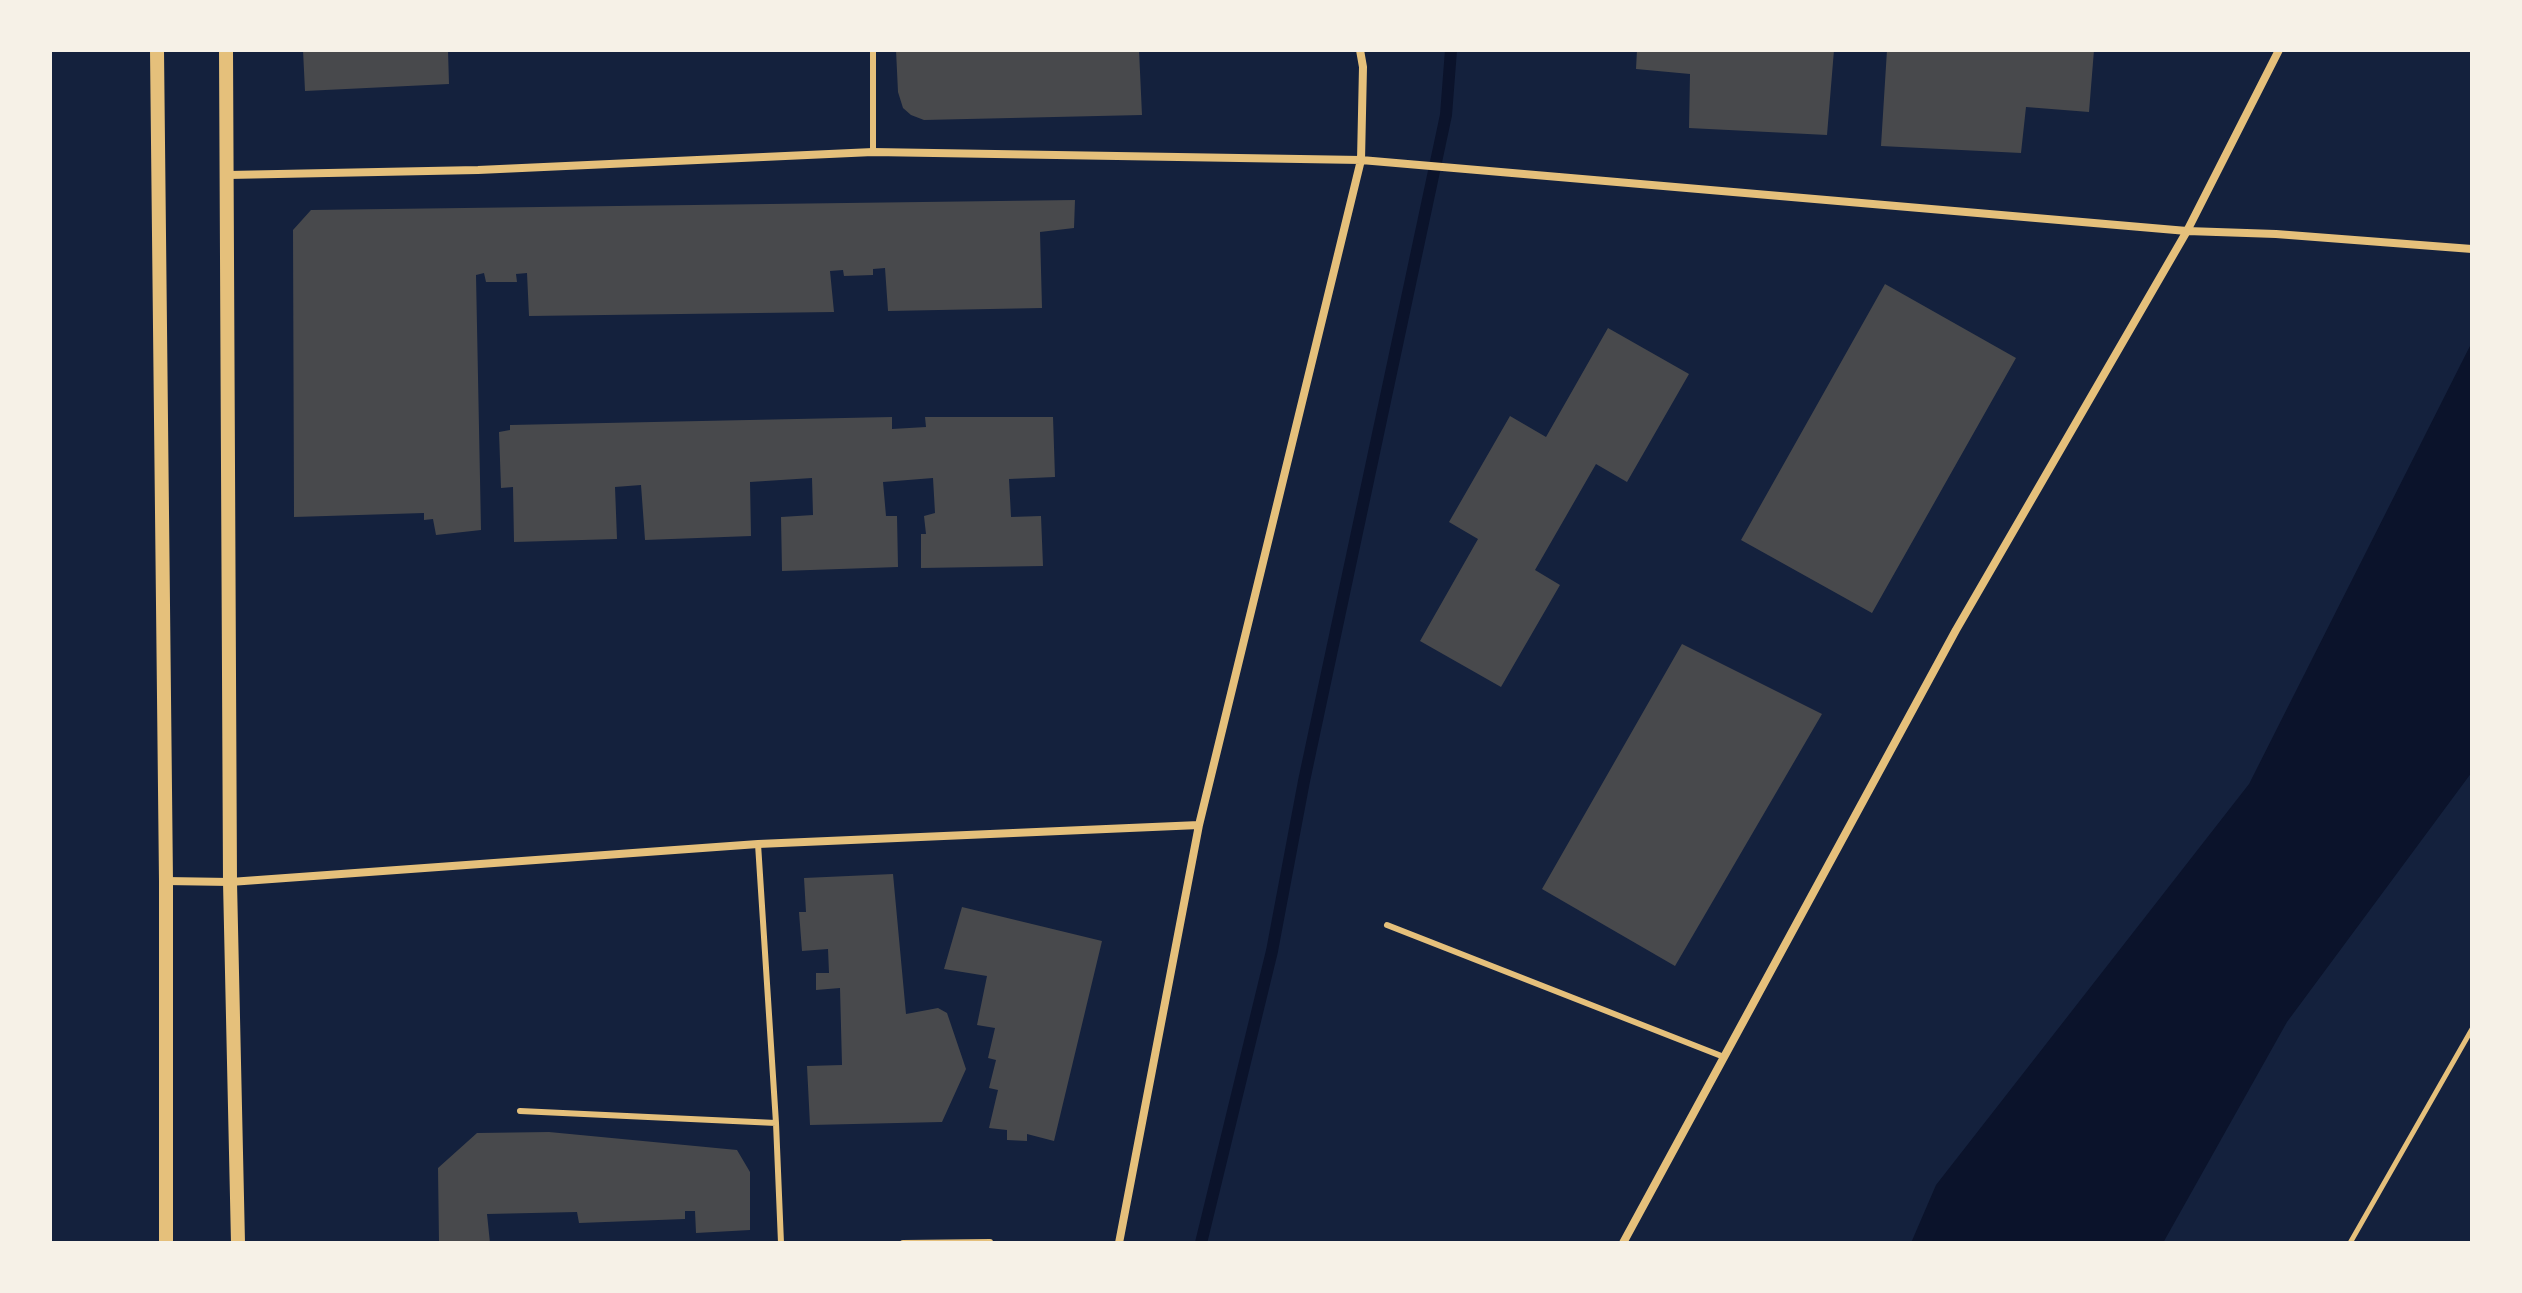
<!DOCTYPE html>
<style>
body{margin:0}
#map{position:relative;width:2522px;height:1293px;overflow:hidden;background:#14213d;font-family:Inter,sans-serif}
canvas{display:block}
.frame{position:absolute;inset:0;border:52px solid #f6f1e7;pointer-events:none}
</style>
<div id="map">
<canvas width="2522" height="1293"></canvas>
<div class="frame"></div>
</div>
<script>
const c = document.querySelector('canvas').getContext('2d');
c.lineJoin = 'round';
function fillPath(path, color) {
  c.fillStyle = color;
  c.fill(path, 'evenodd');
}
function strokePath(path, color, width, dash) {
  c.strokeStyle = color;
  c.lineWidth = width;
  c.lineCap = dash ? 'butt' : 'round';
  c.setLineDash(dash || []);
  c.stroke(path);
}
fillPath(new Path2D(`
 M 2472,342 L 2472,772 L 2287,1022 L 2163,1243 L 1911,1243 L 1936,1185 L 2249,784 Z`), '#0b132b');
strokePath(new Path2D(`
 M 1201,1243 L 1272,951 L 1304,781 L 1446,115 L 1451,50`), '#0b132b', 12);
fillPath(new Path2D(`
 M 303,50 L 448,50 L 449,84 L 305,91 Z
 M 896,50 L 1139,50 L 1142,115 L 924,120 L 911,115 L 903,108 L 898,92 Z
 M 1637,50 L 1834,50 L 1827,135 L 1689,128 L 1690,74 L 1636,69 Z
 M 1887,50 L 2094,50 L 2089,112 L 2026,107 L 2021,153 L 1881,146 Z
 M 1075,200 L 1074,228 L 1040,232 L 1042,308 L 888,311 L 885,268 L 873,269 L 873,275 L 844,276 L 843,270 L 830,271 L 834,312 L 529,316 L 527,273 L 516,274 L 517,282 L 486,282 L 484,273 L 476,275 L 481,530 L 436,535 L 433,519 L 424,520 L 424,513 L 294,517 L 293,230 L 311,210 Z
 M 1885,284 L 2016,358 L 1872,613 L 1741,540 Z
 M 1608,328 L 1689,374 L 1627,482 L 1596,464 L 1535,570 L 1560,585 L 1501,687 L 1420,641 L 1478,539 L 1449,522 L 1510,416 L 1546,437 Z
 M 892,417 L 892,429 L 926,427 L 925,417 L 1053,417 L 1055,477 L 1009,479 L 1011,517 L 1041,516 L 1043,566 L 921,568 L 921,534 L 926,534 L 924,516 L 935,513 L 933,478 L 883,482 L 886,516 L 897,516 L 898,567 L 782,571 L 781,517 L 813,515 L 812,478 L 750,482 L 751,536 L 645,540 L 641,485 L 615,487 L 617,539 L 514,542 L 513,487 L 501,488 L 499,432 L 510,430 L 510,425 Z
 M 1682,644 L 1822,714 L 1675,966 L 1542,889 Z
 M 893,874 L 906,1014 L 938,1008 L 947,1013 L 966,1069 L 942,1122 L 810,1125 L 807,1066 L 842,1065 L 840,988 L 816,990 L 816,973 L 829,973 L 828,949 L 802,951 L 799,912 L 806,912 L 804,878 Z
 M 962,907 L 1102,941 L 1054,1141 L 1027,1134 L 1027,1141 L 1007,1140 L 1007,1130 L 989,1128 L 998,1090 L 989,1088 L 996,1060 L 988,1058 L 995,1028 L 977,1025 L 987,976 L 944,969 Z
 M 549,1132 L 737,1150 L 750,1172 L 750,1230 L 696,1233 L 695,1211 L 685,1211 L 685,1219 L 579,1223 L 577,1212 L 487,1214 L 490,1243 L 439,1243 L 438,1168 L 477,1133 Z`), '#48494c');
strokePath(new Path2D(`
 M 2350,1243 L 2472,1029`), '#e5c07b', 5);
strokePath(new Path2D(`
 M 873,152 L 873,50
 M 758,844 L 776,1123 L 781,1243
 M 1387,925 L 1724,1057
 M 520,1111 L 776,1123
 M 903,1243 L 990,1242`), '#e5c07b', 6);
strokePath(new Path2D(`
 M 228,175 L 478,170 L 873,152 L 1361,160 L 2187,231 L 2276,234 L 2472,249
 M 166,881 L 230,882 L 758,844 L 1199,825
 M 1119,1243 L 1199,825 L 1361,160 L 1363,67 L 1360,50
 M 1623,1243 L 1956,630 L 2187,231 L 2279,50`), '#e5c07b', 8);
strokePath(new Path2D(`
 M 157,50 L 166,881 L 166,1243
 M 226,50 L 230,882 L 238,1243`), '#e5c07b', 14);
</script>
